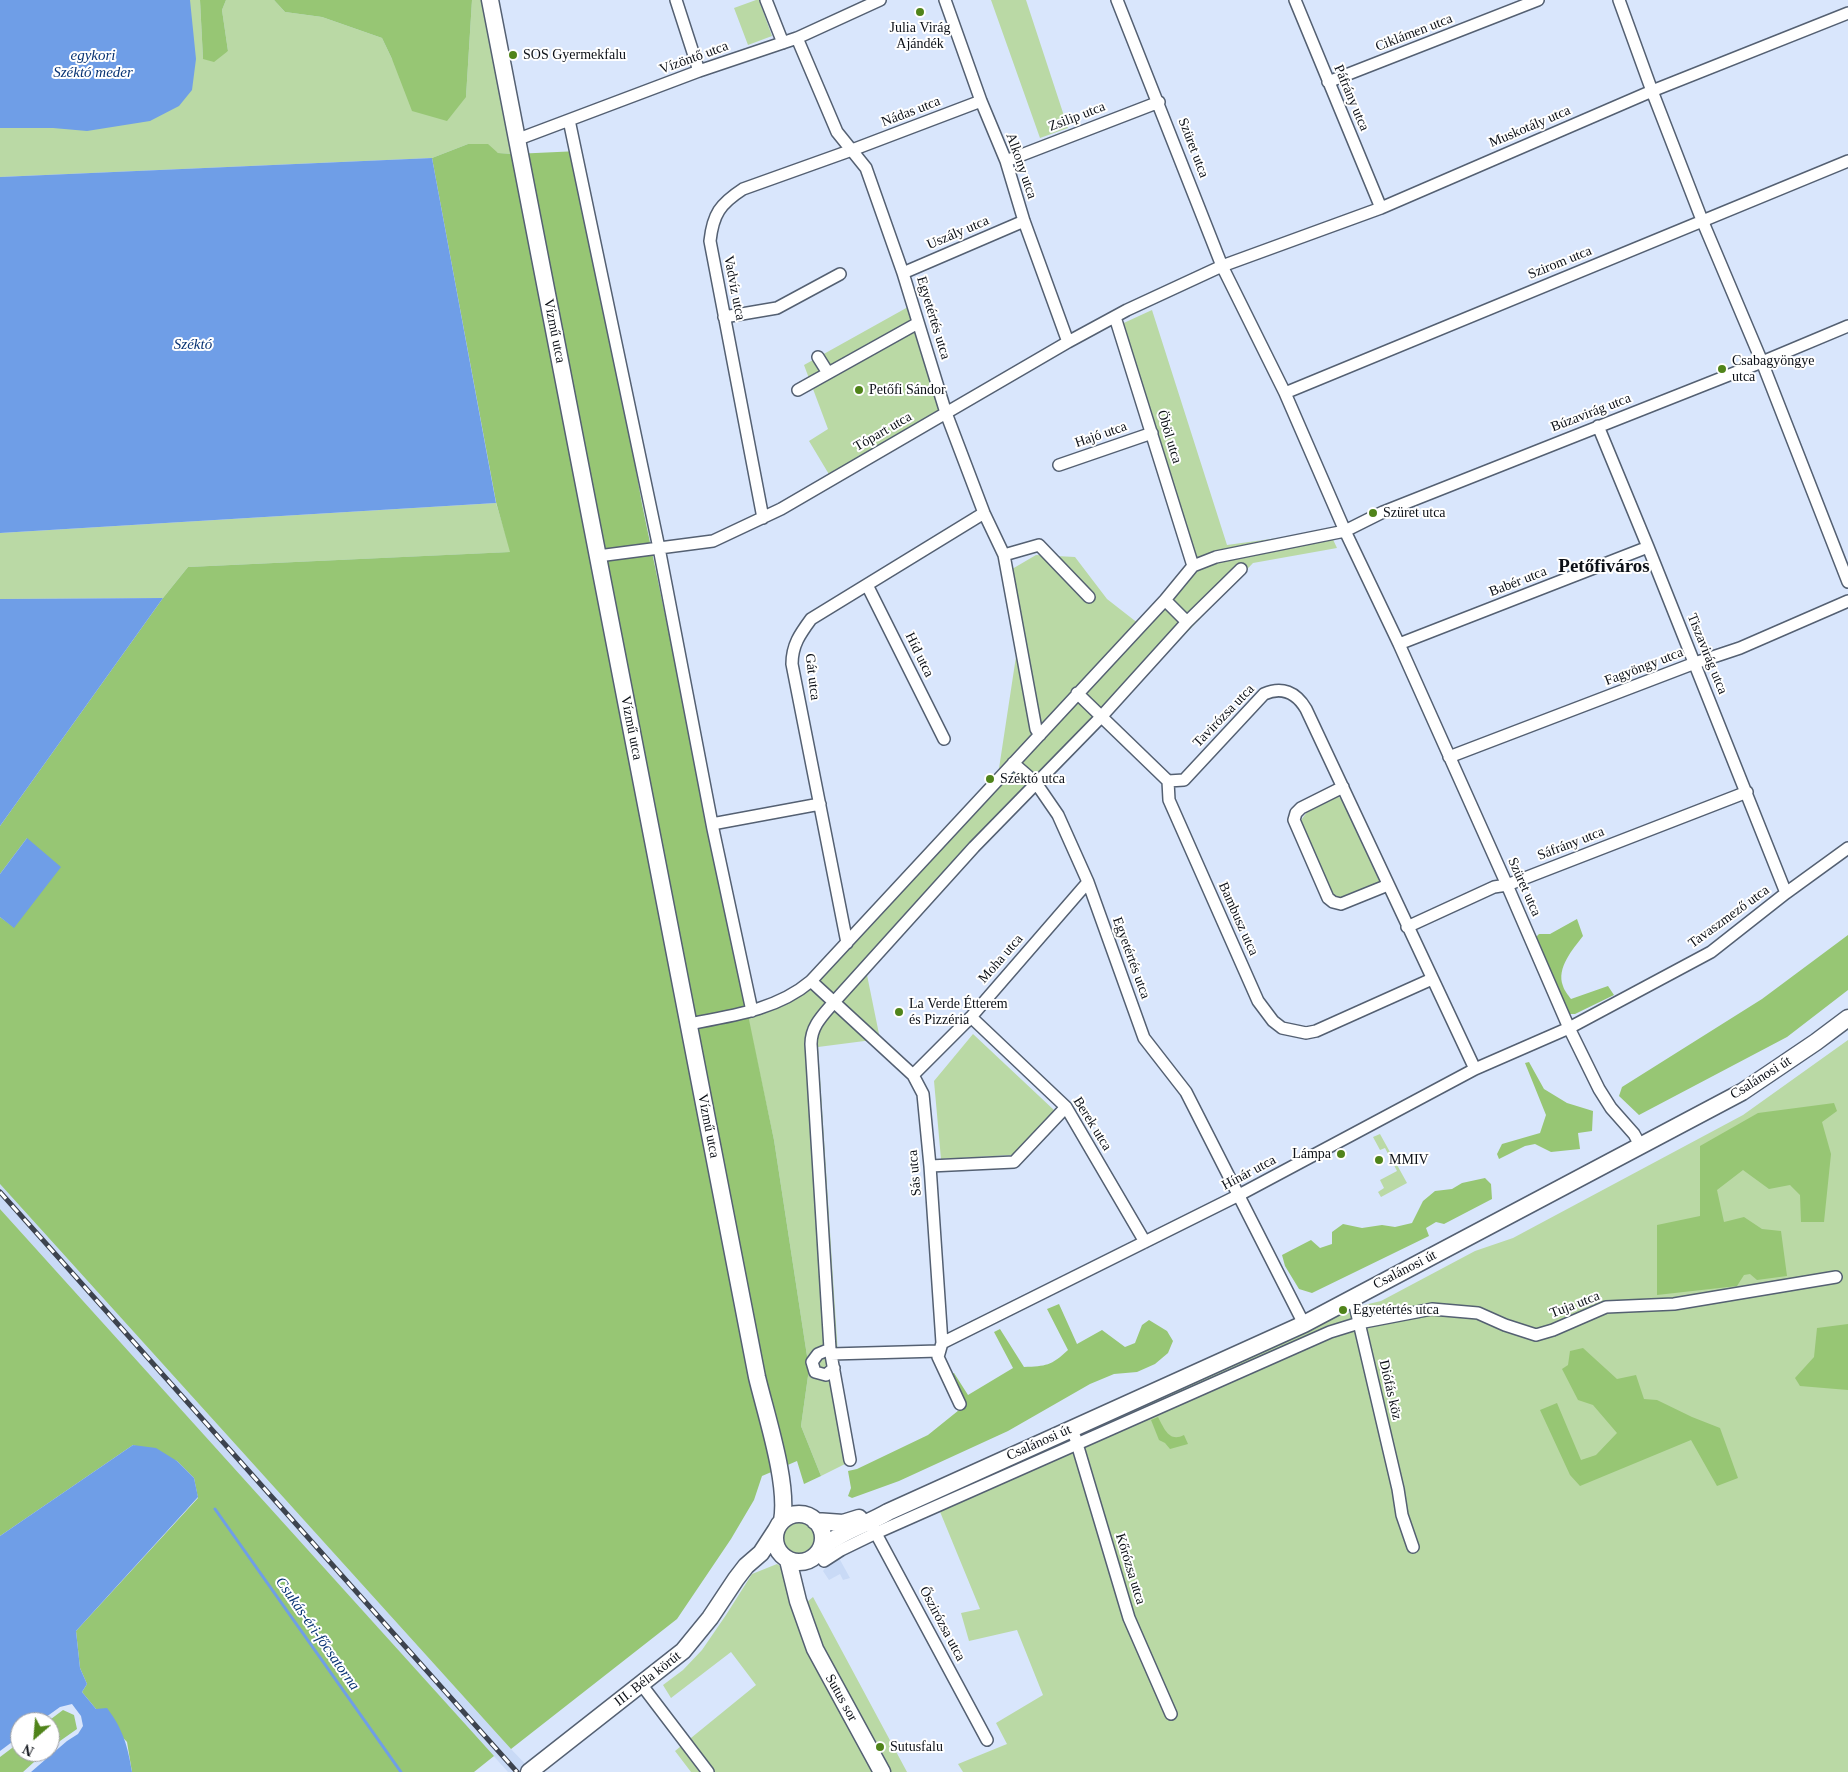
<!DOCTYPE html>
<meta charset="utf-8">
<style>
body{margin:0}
#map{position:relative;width:1848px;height:1772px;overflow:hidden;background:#d9e6fc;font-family:"Times New Roman",serif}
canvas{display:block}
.north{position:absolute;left:10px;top:1712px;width:50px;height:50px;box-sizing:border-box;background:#fff;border:1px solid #9e9fa2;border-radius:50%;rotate:207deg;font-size:14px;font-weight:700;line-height:20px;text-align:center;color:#0c1017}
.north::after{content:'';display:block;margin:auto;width:18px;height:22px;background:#50841a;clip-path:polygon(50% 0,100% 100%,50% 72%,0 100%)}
</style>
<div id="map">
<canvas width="1848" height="1772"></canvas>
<div class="north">N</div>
</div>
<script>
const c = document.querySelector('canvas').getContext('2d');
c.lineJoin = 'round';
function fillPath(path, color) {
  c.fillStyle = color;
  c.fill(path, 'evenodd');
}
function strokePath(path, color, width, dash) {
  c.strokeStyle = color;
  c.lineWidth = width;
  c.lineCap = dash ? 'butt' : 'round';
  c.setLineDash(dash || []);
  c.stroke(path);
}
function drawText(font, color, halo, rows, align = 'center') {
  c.font = font + ' "Times New Roman",serif';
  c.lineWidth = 4;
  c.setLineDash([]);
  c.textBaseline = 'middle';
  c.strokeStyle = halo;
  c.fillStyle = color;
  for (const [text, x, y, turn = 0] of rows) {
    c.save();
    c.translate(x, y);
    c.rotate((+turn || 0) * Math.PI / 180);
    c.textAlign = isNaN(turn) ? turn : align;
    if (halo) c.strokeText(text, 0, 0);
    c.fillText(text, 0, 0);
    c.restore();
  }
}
fillPath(new Path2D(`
 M 0,1184 L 511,1749 L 533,1772 L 508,1772 L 0,1209 Z
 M 839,1558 L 850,1578 L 843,1580 L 840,1574 L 829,1580 L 823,1571 L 829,1563 Z`), '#c9daf6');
fillPath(new Path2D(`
 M 0,0 L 200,0 L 203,59 L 228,51 L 222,10 L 226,0 L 274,0 L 285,12 L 322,17 L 382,38 L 392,59 L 466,97 L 472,0 L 485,0 L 514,154 L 498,153 L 468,144 L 432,158 L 0,177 Z
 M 756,0 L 759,0 L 772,36 L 748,45 L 734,8 Z
 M 991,0 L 1026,0 L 1068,128 L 1040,138 Z
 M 908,307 L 940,411 L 830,476 L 809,441 L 828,429 L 804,365 Z
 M 1152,310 L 1227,545 L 1329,531 L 1337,548 L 1253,563 L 866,970 L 880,1039 L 818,1047 L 840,1386 L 855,1459 L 821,1476 L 801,1426 L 809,1369 L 774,1140 L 746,1009 L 784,995 L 807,981 L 998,775 L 1017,650 L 1007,572 L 1036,555 L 1075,557 L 1107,599 L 1139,624 L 1187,564 L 1115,327 Z
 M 496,503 L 511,552 L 188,567 L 163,598 L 0,599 L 0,533 Z
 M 1338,796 L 1343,801 L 1377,872 L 1380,884 L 1343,900 L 1332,896 L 1299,823 L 1307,812 Z
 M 973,1034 L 1055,1111 L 1012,1155 L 941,1159 L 934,1081 Z
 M 1848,1040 L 1848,1772 L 963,1772 L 958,1764 L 1007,1744 L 996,1723 L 1043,1695 L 1017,1630 L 969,1641 L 961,1613 L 980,1609 L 936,1502 L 1329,1319 L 1364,1308 L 1364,1305 L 1381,1301 L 1475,1251 L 1513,1238 L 1743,1115 Z
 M 1380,1134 L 1407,1183 L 1381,1197 L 1378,1192 L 1384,1188 L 1380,1180 L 1397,1171 L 1385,1148 L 1380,1150 L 1373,1137 Z
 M779 1539a19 19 0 1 1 38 0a19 19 0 1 1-38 0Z
 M 777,1564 L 788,1571 L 801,1607 L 813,1597 L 907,1772 L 691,1772 L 675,1751 L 756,1685 L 731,1652 L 671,1698 L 663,1685 L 683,1670 L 702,1650 L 726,1615 L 752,1574 Z`), '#bad9a5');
fillPath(new Path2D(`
 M 200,0 L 226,0 L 222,10 L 228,51 L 214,62 L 203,59 Z
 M 274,0 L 472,0 L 466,97 L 447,121 L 412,111 L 392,59 L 382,38 L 322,17 L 285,12 Z
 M 468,144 L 488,144 L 498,153 L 514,154 L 579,151 L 642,504 L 774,1140 L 809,1369 L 801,1426 L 821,1476 L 804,1484 L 797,1461 L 762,1476 L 754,1500 L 731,1539 L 677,1619 L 511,1749 L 0,1184 L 0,917 L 14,927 L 27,838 L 0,874 L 0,826 L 163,598 L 188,567 L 510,552 L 496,502 L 432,158 Z
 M 1577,919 L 1583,936 C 1573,949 1556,968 1563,986 C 1564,990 1568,995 1571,999 L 1608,986 L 1614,995 L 1575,1014 L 1568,1014 L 1534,939 L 1539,934 L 1550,934 Z
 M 1848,935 L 1848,990 L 1787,1037 L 1639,1115 L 1619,1096 L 1622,1087 L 1762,999 Z
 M 1529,1062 L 1544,1089 L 1567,1103 L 1593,1111 L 1592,1131 L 1578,1133 L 1580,1149 L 1551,1152 L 1535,1144 L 1525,1146 L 1499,1159 L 1497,1154 L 1502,1144 L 1540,1133 L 1546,1115 L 1525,1063 Z
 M 1834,1103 L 1837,1111 L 1822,1122 L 1831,1154 L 1824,1222 L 1801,1222 L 1800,1195 L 1790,1185 L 1769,1189 L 1743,1170 L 1717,1190 L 1724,1222 L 1744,1217 L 1762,1229 L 1781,1231 L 1787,1276 L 1757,1280 L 1750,1274 L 1744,1275 L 1737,1286 L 1657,1295 L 1657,1225 L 1700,1216 L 1700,1146 L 1758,1113 Z
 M 1485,1178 L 1491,1184 L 1492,1199 L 1444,1224 L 1436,1222 L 1426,1228 L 1429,1236 L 1312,1293 L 1299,1289 L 1285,1266 L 1282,1255 L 1311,1240 L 1320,1248 L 1332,1244 L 1332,1232 L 1343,1224 L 1362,1228 L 1382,1225 L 1395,1227 L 1412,1223 L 1423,1201 L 1435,1191 L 1452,1189 L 1462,1183 Z
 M 0,1209 L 494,1756 L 474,1772 L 132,1772 L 127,1742 L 96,1709 L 82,1692 L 87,1684 L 80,1668 L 76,1631 L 198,1498 L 194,1478 L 177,1461 L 133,1445 L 0,1536 Z
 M 1059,1304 L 1077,1344 L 1102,1330 L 1125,1347 L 1135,1343 L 1142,1325 L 1149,1320 L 1167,1331 L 1173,1341 L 1168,1353 L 1155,1364 L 1137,1372 L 1114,1374 L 1090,1384 L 1008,1431 L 899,1481 L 852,1498 L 848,1496 L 851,1488 L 848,1471 L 857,1469 L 928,1435 L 964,1406 L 949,1375 L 954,1373 L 968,1395 L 1013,1368 L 994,1332 L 1000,1329 L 1024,1367 C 1046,1366 1051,1366 1068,1350 L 1047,1309 Z
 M 1848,1324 L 1848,1390 L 1800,1386 L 1795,1378 L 1814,1357 L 1817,1328 Z
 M 1583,1348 L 1617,1379 L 1636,1375 L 1644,1399 L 1657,1400 L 1692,1417 L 1720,1428 L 1738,1478 L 1717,1486 L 1691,1440 L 1580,1486 L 1570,1475 L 1540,1410 L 1557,1403 L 1581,1460 L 1596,1455 L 1617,1433 L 1593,1405 L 1578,1400 L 1562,1369 L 1568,1365 L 1570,1351 Z
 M 1158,1417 C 1164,1428 1169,1443 1184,1435 L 1188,1444 L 1170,1449 L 1165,1443 L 1159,1440 L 1151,1420 Z
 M 63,1710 L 74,1715 L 77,1729 L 50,1748 L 50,1722 L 47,1722 Z
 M 20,1742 L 20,1752 L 45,1752 L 23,1772 L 0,1772 L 0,1757 Z`), '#97c674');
fillPath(new Path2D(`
 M 0,0 L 190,0 L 196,59 L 192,90 L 179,106 L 150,121 L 87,131 L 53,128 L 0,128 Z
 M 432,158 L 496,503 L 0,533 L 0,177 Z
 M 163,598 L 0,826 L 0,599 Z
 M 27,838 L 61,867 L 14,928 L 0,917 L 0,874 Z
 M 133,1445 L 156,1448 L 177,1461 L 194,1478 L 198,1497 L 76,1631 L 80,1668 L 87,1684 L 82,1692 L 96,1709 L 107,1708 C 123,1729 128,1747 132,1772 L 31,1772 L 67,1741 L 78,1734 L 83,1726 L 81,1716 L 72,1704 L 60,1707 L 39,1722 L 20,1722 L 20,1736 L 0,1751 L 0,1536 Z`), '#6f9ee7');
strokePath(new Path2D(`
 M 215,1509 L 401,1772`), '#6f9ee7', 3);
const street = new Path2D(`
 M 676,0 L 699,71
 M 766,0 L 783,43
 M 945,0 L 981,101 L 1006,161 L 1024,221 L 1068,342
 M 1117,0 L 1222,266 L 1285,393 L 1345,531 L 1399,644 L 1507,885 L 1569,1028 L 1599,1089 L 1611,1108 L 1634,1134 L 1640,1145
 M 1295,0 L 1381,208
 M 1619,0 L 1652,91 L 1702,220 L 1762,362 L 1848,582
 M 797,38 L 837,132 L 866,168 L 903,273 L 946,413 L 984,513 L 1004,555 L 1036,729 L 1040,735
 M 1328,82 L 1538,0
 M 569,120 L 659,548 L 713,829 L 752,1011
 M 516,140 L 699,71 L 797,38 L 880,0
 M 1006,161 L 1159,102
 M 903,273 L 1024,221
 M 724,317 L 777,308 L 840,274
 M 1115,317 L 1193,566
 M 818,357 L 828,373
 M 798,390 L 918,323
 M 1285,393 L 1848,161
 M 1598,426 L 1648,547 L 1786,893
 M 1059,465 L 1152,433
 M 763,518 L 710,241 C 713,214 720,204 743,189 L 852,150 L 981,101
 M 1004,555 L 1039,545 L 1089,597
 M 598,556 L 713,541 L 781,509 L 1068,342 L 1127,310 L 1222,266 L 1381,208 L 1652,91 L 1848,13
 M 867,585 L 944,739
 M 1165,600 L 1187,622
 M 1399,644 L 1648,547
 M 1077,693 L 1168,781 L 1169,800 L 1258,1001 L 1273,1021 L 1282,1028 L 1306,1033 L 1316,1031 L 1432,979
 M 1449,757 L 1695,663 L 1740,648 L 1848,601
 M 1013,763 L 1036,783 L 1058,815 L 1088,882 L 1144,1038 L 1186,1092 L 1304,1324
 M 1168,781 L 1184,780 L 1264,694 C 1282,686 1296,692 1306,709 L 1475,1069
 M 1343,787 L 1301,808 L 1296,813 L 1294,820 L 1328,898 L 1333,902 L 1341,904 L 1388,885
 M 712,824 L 820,804
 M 1407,927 L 1494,887 L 1507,885 L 1747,792
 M 847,943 L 792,664 C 792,645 800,634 811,619 L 984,513
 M 811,981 L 913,1075 L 923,1094 L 930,1166 L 942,1343 L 938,1357 L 960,1404
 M 971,1017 L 1066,1107 L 1145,1242
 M 688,1024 C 731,1016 777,1010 811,981 L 1165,600 L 1193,566 L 1216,557 L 1345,531 L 1383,512 L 1762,362 L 1848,326
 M 913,1075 L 971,1017 L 1088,882
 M 930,1166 L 1014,1162 L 1066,1107
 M 1353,1297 L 1398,1489 L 1402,1515 L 1413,1547
 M 942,1343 L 1239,1195 L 1475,1069 L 1569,1028 L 1711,952 L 1786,893 L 1848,848
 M 830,1349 L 818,1354 L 812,1362 L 815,1372 L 826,1375 L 834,1368
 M 831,1354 L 939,1351
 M 1075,1437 L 1129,1618 L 1171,1714
 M 850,1460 L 830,1349 L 811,1044 C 811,1026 823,1015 834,1002 L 974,847 L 1101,717 L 1187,622 L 1241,569
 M 873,1528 L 987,1740
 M 824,1561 L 841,1550 L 876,1533 L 1330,1332 L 1359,1323 L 1432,1309 L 1478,1313 L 1505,1325 L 1536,1335 L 1553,1330 L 1606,1307 L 1674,1304 L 1836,1277
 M 641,1684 L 708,1772`);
const secondary = new Path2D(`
 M 490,0 L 757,1377 C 766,1415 789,1484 782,1521
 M775 1538a24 24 0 1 1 48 0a24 24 0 1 1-48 0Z
 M 815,1521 L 843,1523 L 859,1518
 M 820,1550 C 839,1532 866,1525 888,1512 L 1304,1324 L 1742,1092 L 1816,1042 L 1848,1018
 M 788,1560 L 798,1601 L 815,1649 L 882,1772
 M 529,1772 L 683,1651 L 710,1618 L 736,1579 L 746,1566 L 761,1553 L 776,1530`);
strokePath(street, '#546072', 14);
strokePath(secondary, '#546072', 19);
strokePath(street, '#fff', 11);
strokePath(secondary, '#fff', 16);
const rail = new Path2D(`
 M 0,1192 L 517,1772`);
strokePath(rail, '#3d434e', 5);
strokePath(rail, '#fff', 3, [9]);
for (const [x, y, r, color] of [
 [920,12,5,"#50841a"],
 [513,55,5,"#50841a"],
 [1722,369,5,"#50841a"],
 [859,390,5,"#50841a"],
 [1373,513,5,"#50841a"],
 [990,779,5,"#50841a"],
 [899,1012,5,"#50841a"],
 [1341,1154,5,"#50841a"],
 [1379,1160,5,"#50841a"],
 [1343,1310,5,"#50841a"],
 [880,1747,5,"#50841a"]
]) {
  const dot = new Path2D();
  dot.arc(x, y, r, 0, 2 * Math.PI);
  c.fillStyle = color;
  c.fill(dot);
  strokePath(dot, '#fff', 2);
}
drawText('14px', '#0c1017', '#fff', [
 ["Julia Virág",920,28,"center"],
 ["Ajándék",920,44,"center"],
 ["SOS Gyermekfalu",523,55],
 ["Csabagyöngye",1732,361],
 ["utca",1732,377],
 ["Petőfi Sándor",869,390],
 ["Szüret utca",1383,513],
 ["Széktó utca",1000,779],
 ["La Verde Étterem",909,1004],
 ["és Pizzéria",909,1020],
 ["Lámpa",1331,1154,"right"],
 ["MMIV",1389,1160],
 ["Egyetértés utca",1353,1310],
 ["Sutusfalu",890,1747]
], 'left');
drawText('14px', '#0c1017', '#fff', [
 ["Ciklámen utca",1414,33,-21],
 ["Vízöntő utca",694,58,-20],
 ["Páfrány utca",1351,98,67],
 ["Nádas utca",911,112,-21],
 ["Zsilip utca",1077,117,-21],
 ["Muskotály utca",1530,127,-23],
 ["Szüret utca",1193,148,69],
 ["Alkony utca",1021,166,71],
 ["Uszály utca",958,233,-23],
 ["Szirom utca",1560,263,-22],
 ["Vadvíz utca",734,288,79],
 ["Egyetértés utca",933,318,73],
 ["Vízmű utca",554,331,79],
 ["Búzavirág utca",1591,413,-21],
 ["Tópart utca",883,432,-30],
 ["Hajó utca",1101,435,-19],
 ["Öböl utca",1169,437,73],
 ["Babér utca",1518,582,-21],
 ["Tiszavirág utca",1707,654,68],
 ["Híd utca",919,655,64],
 ["Fagyöngy utca",1644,667,-21],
 ["Gát utca",812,677,83],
 ["Tavirózsa utca",1224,716,-46],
 ["Vízmű utca",631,728,79],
 ["Sáfrány utca",1571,844,-21],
 ["Szüret utca",1524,887,66],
 ["Tavaszmező utca",1729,917,-36],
 ["Bambusz utca",1238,919,66],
 ["Egyetértés utca",1131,958,70],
 ["Moha utca",1001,959,-49],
 ["Csalánosi út",1761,1078,-32],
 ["Berek utca",1092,1124,58],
 ["Vízmű utca",708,1126,79],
 ["Sás utca",915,1173,-95],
 ["Hínár utca",1249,1173,-28],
 ["Csalánosi út",1405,1270,-27],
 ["Tuja utca",1575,1305,-21],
 ["Diófás köz",1390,1390,77],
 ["Csalánosi út",1039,1443,-24],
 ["Kőrózsa utca",1130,1569,73],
 ["Őszirózsa utca",942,1624,62],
 ["III. Béla körút",648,1679,-38],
 ["Sutus sor",841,1698,61]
]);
drawText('italic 15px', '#093474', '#fff', [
 ["egykori",93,56],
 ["Széktó meder",93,73],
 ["Széktó",193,345],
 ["Csukás-éri-főcsatorna",317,1634,55]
]);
drawText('bold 19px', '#0c1017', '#fff', [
 ["Petőfiváros",1604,567]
]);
</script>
